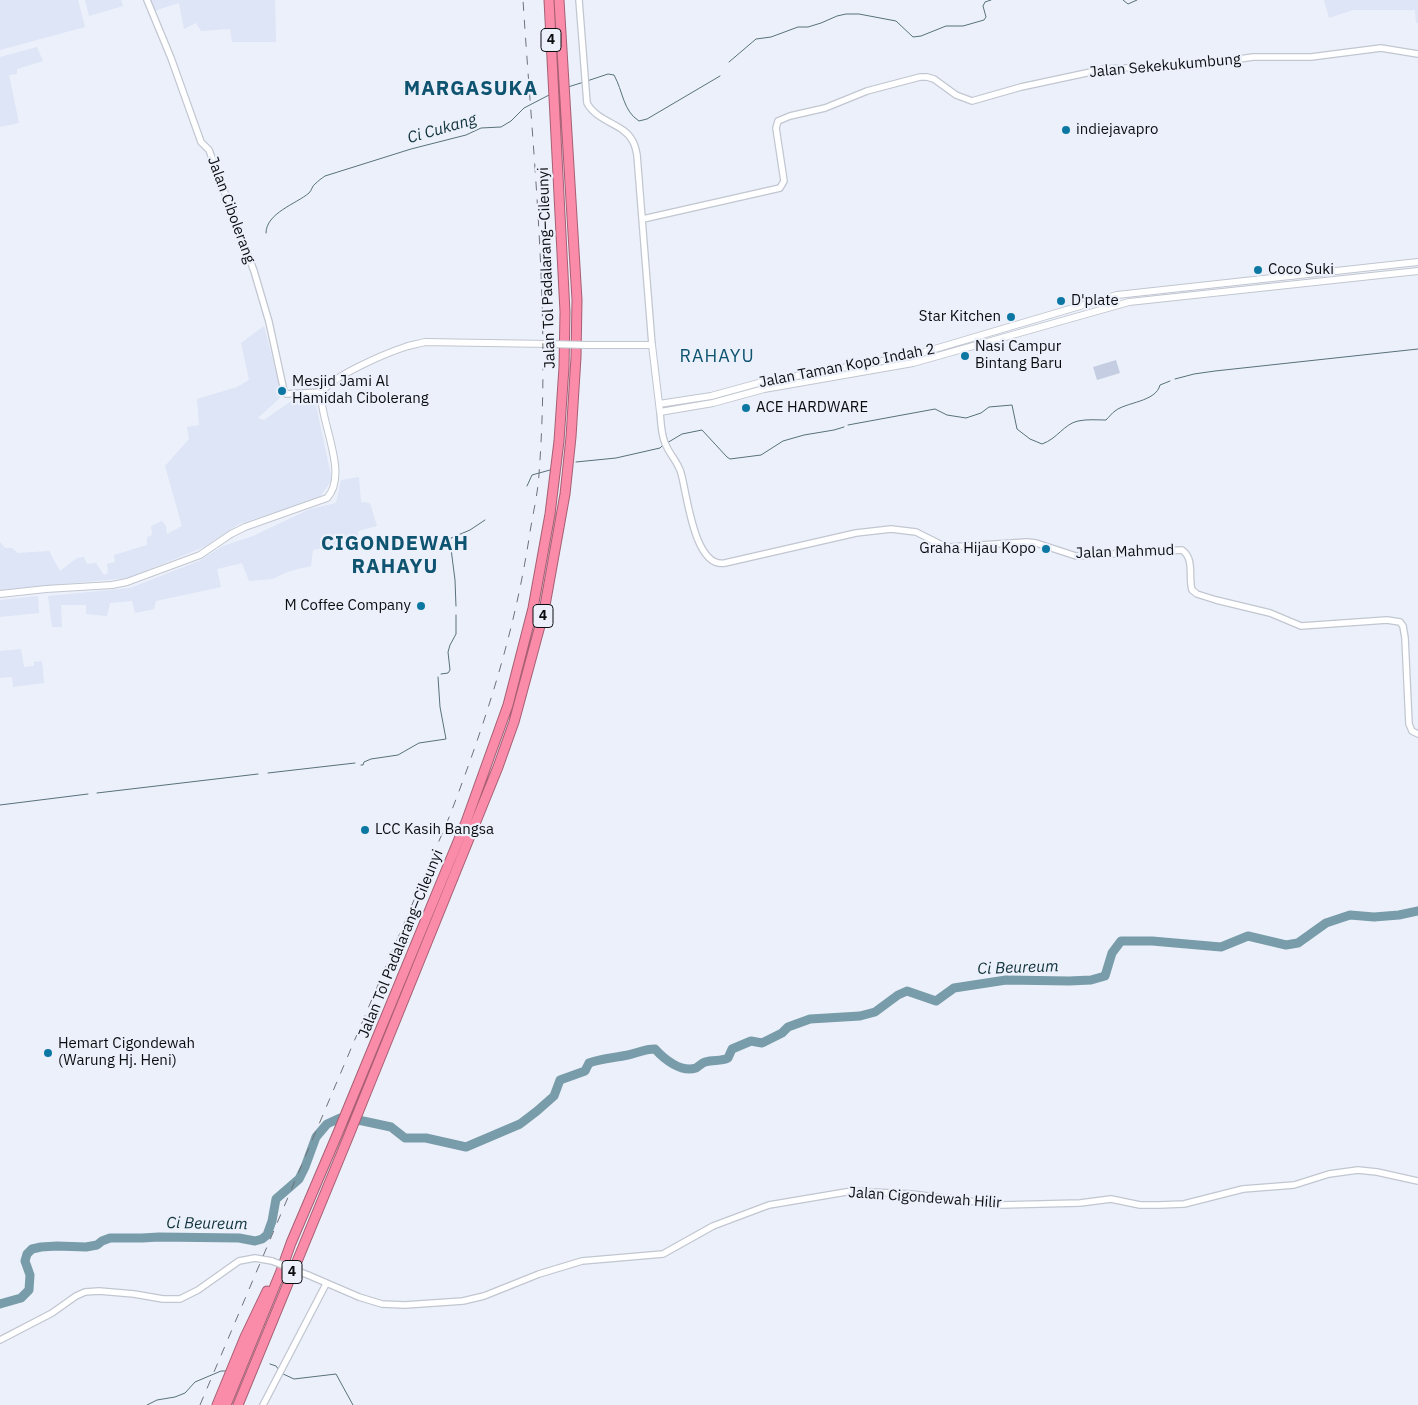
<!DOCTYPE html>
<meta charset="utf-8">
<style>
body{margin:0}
canvas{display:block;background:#ebf0fa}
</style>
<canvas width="1418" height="1405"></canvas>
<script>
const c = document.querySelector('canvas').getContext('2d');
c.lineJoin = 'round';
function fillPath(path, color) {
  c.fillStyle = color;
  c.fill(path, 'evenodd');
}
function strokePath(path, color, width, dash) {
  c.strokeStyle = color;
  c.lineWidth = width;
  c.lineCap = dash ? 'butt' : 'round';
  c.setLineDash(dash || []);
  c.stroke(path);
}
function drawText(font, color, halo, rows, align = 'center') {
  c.font = font + ' "IBM Plex Sans",sans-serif';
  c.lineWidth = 4.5;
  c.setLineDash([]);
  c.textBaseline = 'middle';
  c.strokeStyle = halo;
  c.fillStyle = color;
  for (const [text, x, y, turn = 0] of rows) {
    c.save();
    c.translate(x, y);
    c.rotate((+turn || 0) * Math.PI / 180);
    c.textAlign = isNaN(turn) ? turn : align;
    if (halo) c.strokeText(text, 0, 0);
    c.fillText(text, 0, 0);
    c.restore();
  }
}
fillPath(new Path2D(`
 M 0,0 L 78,0 L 85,27 L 0,50 Z
 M 85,0 L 121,0 L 123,6 L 89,16 Z
 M 150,0 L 275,0 L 276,42 L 232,42 L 230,29 L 201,31 L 196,23 L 184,29 L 179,3 L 154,11 Z
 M 1324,0 L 1418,0 L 1418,23 L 1416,23 L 1415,10 L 1353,10 L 1329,18 Z
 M 37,47 L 43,61 L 17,69 L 17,74 L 9,75 L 19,123 L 0,127 L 0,57 Z
 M 264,326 L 282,396 L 258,418 L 264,420 L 294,399 L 314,396 L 332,480 L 319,498 L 239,524 L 204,547 L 128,578 L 0,590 L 0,542 L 5,548 L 12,548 L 18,553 L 49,551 L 60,571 L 77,558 L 84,557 L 87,564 L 96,563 L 104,575 L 108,573 L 107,564 L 115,562 L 114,555 L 147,545 L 147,537 L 152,535 L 151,526 L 162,521 L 166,526 L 167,534 L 182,526 L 165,466 L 189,439 L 187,427 L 199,425 L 197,399 L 237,387 L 249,380 L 241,343 Z
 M 359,477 L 361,502 L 370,503 L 377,526 L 358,531 L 358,540 L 313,550 L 311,566 L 290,571 L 272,579 L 249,581 L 242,563 L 217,569 L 221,587 L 156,601 L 154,609 L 135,613 L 132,601 L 110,603 L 107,616 L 86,614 L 86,605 L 61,605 L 62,627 L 52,627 L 48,596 L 130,588 L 199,561 L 223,546 L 253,536 L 310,509 L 336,503 L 341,480 Z
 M 38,596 L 39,613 L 0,617 L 0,600 Z
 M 21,649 L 24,667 L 34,666 L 34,662 L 42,661 L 44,683 L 13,687 L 12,677 L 0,678 L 0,651 Z`), '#dde5f6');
fillPath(new Path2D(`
 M 1116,360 L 1120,373 L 1097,380 L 1093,367 Z`), '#c4cde1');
strokePath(new Path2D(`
 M 1123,0 L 1128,4 L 1137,0
 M 729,62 L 756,39 L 771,37 L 798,27 L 808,27 L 821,23 L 837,16 L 846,14 L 859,14 L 896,21 L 913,37 L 921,36 L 946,26 L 963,26 L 984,20 L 986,17 L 983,6 L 985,2 L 991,0
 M 587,81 L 608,74 L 614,75 C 623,91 623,111 639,121 L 647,119 L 720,76
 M 568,87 L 584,82
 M 266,233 C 266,213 296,204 309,193 C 312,190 312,186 315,184 C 318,181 322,178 325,176 L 411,149 L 466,135 L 481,128 L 501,127 L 511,121 L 524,108 L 551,94
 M 1175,379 L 1194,374 L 1215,371 L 1418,349
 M 848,425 L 935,409 L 947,415 L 966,418 L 981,413 L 989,407 L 1012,405 L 1017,429 L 1030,439 L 1042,444 C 1057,439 1064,424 1078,421 C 1087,419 1097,420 1106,420 C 1109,417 1112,413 1115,411 C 1126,402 1156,402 1160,385 L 1170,381
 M 667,443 L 682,434 L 702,430 L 727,457 L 730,459 L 761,455 L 783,441 L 804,435 L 834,430 L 844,427
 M 576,462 L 616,458 L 660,448 L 663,445
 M 527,486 L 532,475 L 550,470
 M 456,606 L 455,580 L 450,541 L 451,538 L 470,530 L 485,520
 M 441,674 L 448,673 L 450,670 L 448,652 L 450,645 L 456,634 L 456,615
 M 361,765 L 363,765 L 364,762 L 371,759 L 398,755 L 419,743 L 446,739 L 440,707 L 438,677
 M 268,773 L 355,763
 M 97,793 L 258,774
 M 0,805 L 88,794
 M 270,1364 L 276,1366 L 279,1370
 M 281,1373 L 294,1379 L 336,1374 L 353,1405
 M 147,1405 L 157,1400 L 175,1397 L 185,1393 L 195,1382 L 221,1371 L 226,1371`), '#58717b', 1);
strokePath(new Path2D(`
 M 0,1304 L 21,1298 L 29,1290 L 30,1275 L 25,1261 L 27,1254 L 32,1249 L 41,1247 L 57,1246 L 86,1247 L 97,1245 L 102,1241 L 110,1238 L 142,1238 L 159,1237 L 239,1238 L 255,1241 L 262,1239 L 267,1235 L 272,1221 L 276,1199 L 299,1179 L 305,1167 L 316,1137 L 327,1124 L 340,1118 L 363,1121 L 391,1127 L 405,1138 L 426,1138 L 466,1147 L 520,1124 L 537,1111 L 554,1096 L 560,1080 L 585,1071 L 589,1063 C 602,1058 614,1058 628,1055 C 638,1053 644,1049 655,1049 C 664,1059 681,1073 696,1068 C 699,1066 702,1063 705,1062 C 714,1059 720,1062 728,1058 L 732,1049 L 751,1041 L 762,1043 L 782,1033 L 788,1027 L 810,1019 L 860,1016 L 875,1012 L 898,995 L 907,991 L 936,1001 L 954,988 L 1006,980 L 1069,981 L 1091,980 L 1105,976 L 1112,953 L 1121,941 L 1152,941 L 1221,947 L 1248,936 L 1286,945 L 1298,943 L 1326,923 L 1350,915 L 1374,917 L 1399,915 L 1418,911`), '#789ca9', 9);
const tertiary = new Path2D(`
 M 147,0 L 171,58 L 201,142 L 209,150 L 254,271 L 269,322 L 284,391 L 286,394 L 321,392
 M 579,0 L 587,103 C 597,122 624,124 632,140 C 635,144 636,150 637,155 L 652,345
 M 643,219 L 780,188 L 784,181 L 776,128 L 778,121 L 790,116 L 825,108 L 867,91 L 920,77 L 927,77 L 934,79 L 956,95 L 972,101 L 1021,87 L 1105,69 L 1205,64 L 1253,57 L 1311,57 L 1381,48 L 1418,54
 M 660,412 C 661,422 661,434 665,443 C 669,454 678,462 681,473 C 687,493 694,569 725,563 L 856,533 L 891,529 L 916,532 L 942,545 L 949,547 L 1027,542 L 1036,543 L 1076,556 L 1182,550 C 1195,559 1188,577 1192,590 L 1197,594 L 1216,600 L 1270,613 L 1301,626 L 1387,620 L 1400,622 L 1403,626 L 1405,638 L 1409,724 L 1412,731 L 1418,734
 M 308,1275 L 359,1297 L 382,1304 L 405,1305 L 463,1301 L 484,1296 L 539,1274 L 582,1261 L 663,1254 L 713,1226 L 769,1205 L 852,1191 L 912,1194 L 1001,1205 L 1080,1203 L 1111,1199 L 1140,1205 L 1159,1205 L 1184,1204 L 1243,1189 L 1294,1185 L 1329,1174 L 1358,1170 L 1377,1172 L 1418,1181
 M 0,1340 L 52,1313 L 76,1296 L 85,1292 L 99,1291 L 134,1294 L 163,1299 L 180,1299 L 198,1290 L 239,1261 L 255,1258 L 272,1261
 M 263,1405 L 326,1284`);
const secondary = new Path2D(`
 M 587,345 L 652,345 L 660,412 L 713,403 L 764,389 L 913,363 L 1129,302 L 1418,271
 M 659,404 L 711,396 L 762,382 L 911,356 L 1117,295 L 1418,262
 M 0,594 L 46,589 L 112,585 L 127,582 L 200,555 L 231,534 L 245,527 L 327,498 C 349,475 321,423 321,395 C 326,378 387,353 405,347 C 411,345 418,344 425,342 L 550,344`);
const motorway = new Path2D(`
 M 217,1405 L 245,1337 L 267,1291
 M 226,1405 L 281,1271 L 291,1243 L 337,1135 L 466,822 L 508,705 L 533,608 L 550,514 L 559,441 L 564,367 L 565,312 L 549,0
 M 238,1405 L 347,1140 L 498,767 L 514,722 L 544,611 L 565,494 L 571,437 L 576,357 L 577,300 L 559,0`);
strokePath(tertiary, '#c1c6d0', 8);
strokePath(secondary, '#c1c6d0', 8);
strokePath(motorway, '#a75f74', 11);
strokePath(tertiary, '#fff', 5.5);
strokePath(secondary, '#fff', 6);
strokePath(motorway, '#fa8ba9', 9);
strokePath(new Path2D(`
 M 200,1405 L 450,815 C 486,721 515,632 530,532 C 533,513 538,493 539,474 C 551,316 533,157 523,0`), '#6e7178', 1, [9, 9]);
const tertiaryBridge = new Path2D(`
 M 272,1261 L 308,1275`);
const secondaryBridge = new Path2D(`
 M 550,344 L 587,345`);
strokePath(tertiaryBridge, '#c1c6d0', 8, []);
strokePath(secondaryBridge, '#c1c6d0', 8, []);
strokePath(tertiaryBridge, '#fff', 5.5);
strokePath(secondaryBridge, '#fff', 6);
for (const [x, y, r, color] of [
 [1066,130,5,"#0c77a2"],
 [1258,270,5,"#0c77a2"],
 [1061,301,5,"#0c77a2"],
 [1011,317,5,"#0c77a2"],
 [965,356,5,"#0c77a2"],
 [282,391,5,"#0c77a2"],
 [746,408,5,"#0c77a2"],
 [1046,549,5,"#0c77a2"],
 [421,606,5,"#0c77a2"],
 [365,830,5,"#0c77a2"],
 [48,1053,5,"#0c77a2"]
]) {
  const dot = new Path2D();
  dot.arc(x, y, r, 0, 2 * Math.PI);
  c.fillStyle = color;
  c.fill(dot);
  strokePath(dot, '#ebf0fa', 2);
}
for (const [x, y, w] of [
 [551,40,20],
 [543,616,20],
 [292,1272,20]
]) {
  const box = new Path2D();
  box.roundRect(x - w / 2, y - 11.5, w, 23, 4);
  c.fillStyle = '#ebf0fa';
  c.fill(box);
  strokePath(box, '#0c0d11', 1);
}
drawText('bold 14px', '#0c0d11', null, [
 ["4",551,40],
 ["4",543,616],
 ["4",292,1272]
]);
drawText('15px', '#0c0d11', '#ebf0fa', [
 ["Jalan Sekekukumbung",1165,66,-5],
 ["Jalan Cibolerang",231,210,70],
 ["Jalan Tol Padalarang–Cileunyi",547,268,-92],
 ["Jalan Taman Kopo Indah 2",847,366,-11],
 ["Jalan Mahmud",1125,552,-2],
 ["Jalan Tol Padalarang–Cileunyi",401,944,-68],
 ["Jalan Cigondewah Hilir",925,1198,4]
]);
drawText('15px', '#0c0d11', '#ebf0fa', [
 ["indiejavapro",1076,130],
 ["Coco Suki",1268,270],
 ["D'plate",1071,301],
 ["Star Kitchen",1001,317,"right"],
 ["Nasi Campur",975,347],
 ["Bintang Baru",975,364],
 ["Mesjid Jami Al",292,382],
 ["Hamidah Cibolerang",292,399],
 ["ACE HARDWARE",756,408],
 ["Graha Hijau Kopo",1036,549,"right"],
 ["M Coffee Company",411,606,"right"],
 ["LCC Kasih Bangsa",375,830],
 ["Hemart Cigondewah",58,1044],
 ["(Warung Hj. Heni)",58,1061]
], 'left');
drawText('italic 16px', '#0f323c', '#ebf0fa', [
 ["Ci Cukang",442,129,-16],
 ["Ci Beureum",1018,968,-2],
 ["Ci Beureum",207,1224,1]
]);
c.letterSpacing = '1px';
drawText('18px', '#0e5370', '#ebf0fa', [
 ["RAHAYU",717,357]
]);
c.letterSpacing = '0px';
c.letterSpacing = '1px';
drawText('bold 20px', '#0e5370', '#ebf0fa', [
 ["MARGASUKA",471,89],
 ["CIGONDEWAH",395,544],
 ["RAHAYU",395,567]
]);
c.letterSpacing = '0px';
</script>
